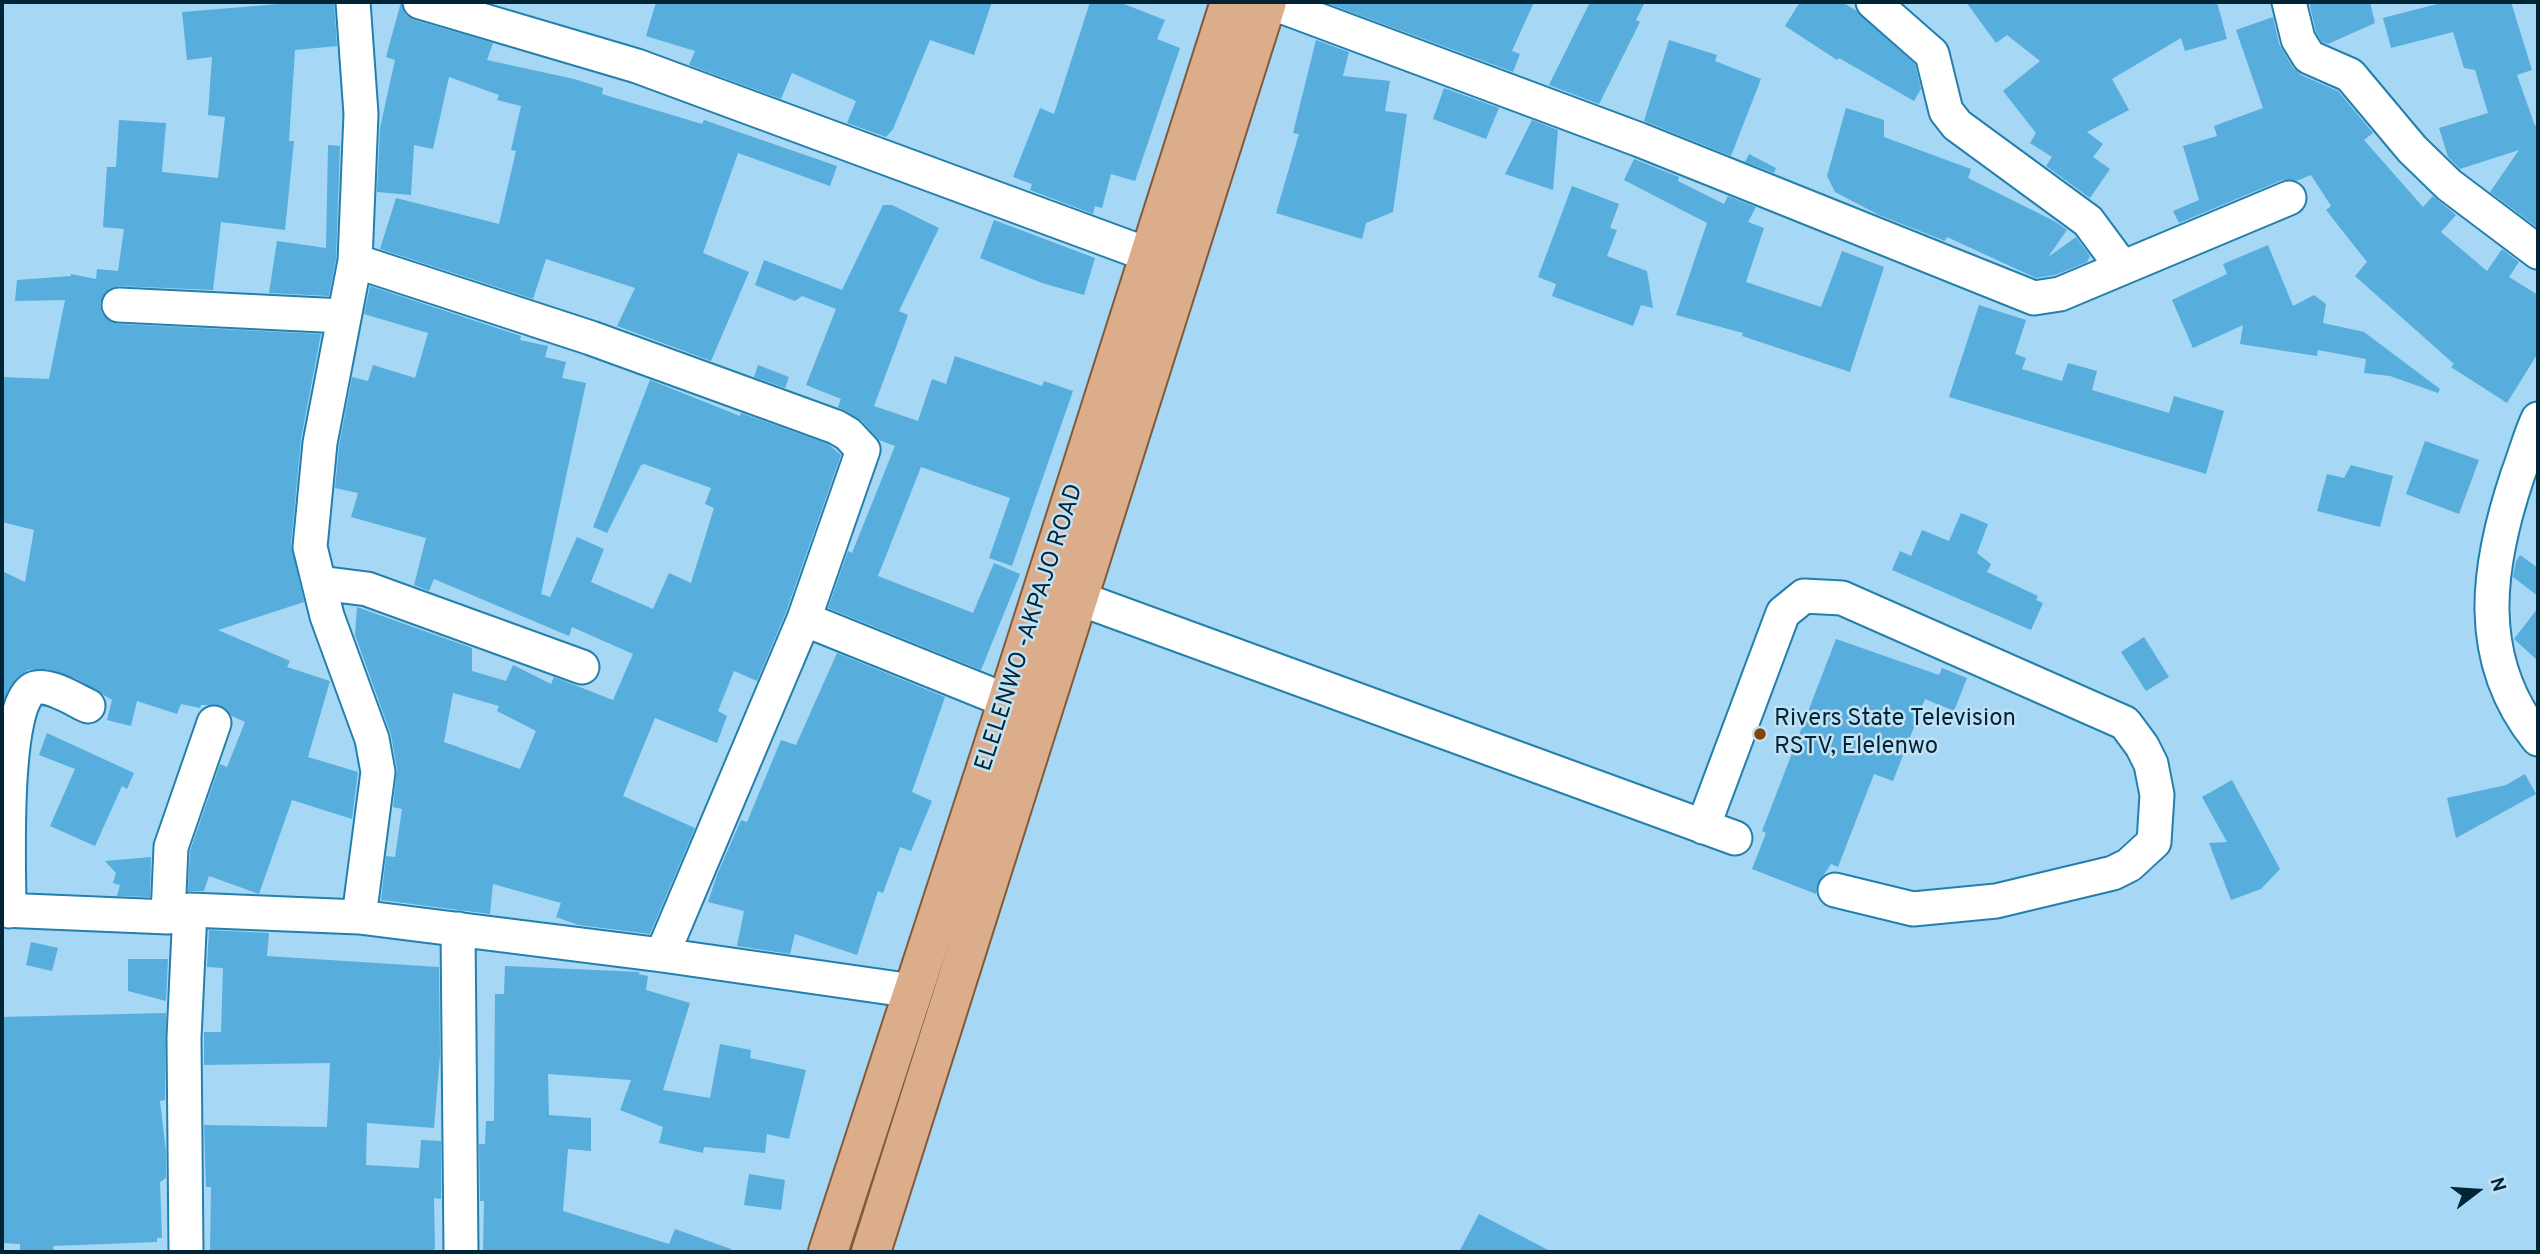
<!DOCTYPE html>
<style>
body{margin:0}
#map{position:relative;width:2540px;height:1254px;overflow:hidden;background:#a6d7f4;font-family:Overpass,sans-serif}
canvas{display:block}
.frame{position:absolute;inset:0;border:4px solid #002537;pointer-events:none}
.north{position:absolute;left:2442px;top:1156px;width:70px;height:70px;-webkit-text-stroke:5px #c1e1f5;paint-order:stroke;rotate:73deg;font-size:19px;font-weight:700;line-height:28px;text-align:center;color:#002537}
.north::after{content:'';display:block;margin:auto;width:24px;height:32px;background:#002537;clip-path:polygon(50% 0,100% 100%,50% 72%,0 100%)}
</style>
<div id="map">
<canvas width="2540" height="1254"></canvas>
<div class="frame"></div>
<div class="north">N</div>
</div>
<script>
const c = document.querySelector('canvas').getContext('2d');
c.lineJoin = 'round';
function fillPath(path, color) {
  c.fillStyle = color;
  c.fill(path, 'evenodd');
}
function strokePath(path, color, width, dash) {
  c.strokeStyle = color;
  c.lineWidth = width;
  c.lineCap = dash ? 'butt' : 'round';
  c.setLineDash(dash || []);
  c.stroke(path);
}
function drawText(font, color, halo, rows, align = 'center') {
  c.font = font + ' Overpass,sans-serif';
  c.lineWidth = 5;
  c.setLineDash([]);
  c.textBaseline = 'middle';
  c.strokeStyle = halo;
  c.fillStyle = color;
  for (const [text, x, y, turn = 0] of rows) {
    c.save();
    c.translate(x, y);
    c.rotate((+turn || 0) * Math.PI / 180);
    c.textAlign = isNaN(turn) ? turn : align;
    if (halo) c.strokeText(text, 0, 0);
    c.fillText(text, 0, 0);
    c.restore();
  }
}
fillPath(new Path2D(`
 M 304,2 L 334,2 L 337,46 L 295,50 L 289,141 L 294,141 L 285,230 L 221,222 L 213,290 L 119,286 L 110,288 L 100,303 L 102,314 L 118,324 L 321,334 L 301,439 L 291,545 L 304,602 L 218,630 L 290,661 L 287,667 L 330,681 L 308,757 L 358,772 L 352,819 L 292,800 L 259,894 L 209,876 L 204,891 L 188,891 L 190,851 L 220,764 L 227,767 L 245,722 L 232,716 L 220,705 L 201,705 L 200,708 L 181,704 L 177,714 L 137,701 L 131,726 L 107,720 L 112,700 L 77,679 L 47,669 L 28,670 L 18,677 L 8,691 L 2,706 L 2,571 L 25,582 L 34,530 L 2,522 L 2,377 L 49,379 L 65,300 L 15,301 L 17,280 L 71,276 L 71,274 L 96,279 L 97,269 L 118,271 L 124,229 L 103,227 L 107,167 L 116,167 L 119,120 L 166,123 L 162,172 L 218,178 L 225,117 L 208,115 L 212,57 L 187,60 L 182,12 Z
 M 401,2 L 406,15 L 414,20 L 493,43 L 487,60 L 574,79 L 603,88 L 602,94 L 702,124 L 704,120 L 837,166 L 830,186 L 738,153 L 703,253 L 749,272 L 711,361 L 617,326 L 635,288 L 546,259 L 533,299 L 380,249 L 396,198 L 499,224 L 516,151 L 511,150 L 521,106 L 497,100 L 499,95 L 449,77 L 433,149 L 414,145 L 411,195 L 377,192 L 380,128 L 395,60 L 386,57 Z
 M 656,2 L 992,2 L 974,55 L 930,40 L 893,129 L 886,137 L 847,123 L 856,101 L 792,73 L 781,99 L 689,65 L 695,51 L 646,36 Z
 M 1090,2 L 1119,2 L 1165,20 L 1157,39 L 1180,48 L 1135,181 L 1111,174 L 1102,208 L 1095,206 L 1093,214 L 1030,190 L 1032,184 L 1013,177 L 1040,108 L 1054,114 Z
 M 1324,2 L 1534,2 L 1512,51 L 1520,54 L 1513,72 Z
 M 1590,2 L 1645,2 L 1636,20 L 1640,22 L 1599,104 L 1549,85 Z
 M 1800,2 L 1842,2 L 1857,11 L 1915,64 L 1921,89 L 1914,101 L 1839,58 L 1837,60 L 1785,26 Z
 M 1966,2 L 2217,2 L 2227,39 L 2185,51 L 2181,38 L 2112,79 L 2129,110 L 2087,132 L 2103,144 L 2093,157 L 2110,169 L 2090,198 L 2046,166 L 2052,157 L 2030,143 L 2036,133 L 2003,91 L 2040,61 L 2007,35 L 1996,43 Z
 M 2309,2 L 2370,2 L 2375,23 L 2328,44 L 2322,42 L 2316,32 Z
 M 2445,2 L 2511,2 L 2532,70 L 2517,75 L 2535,126 L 2538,122 L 2538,228 L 2490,192 L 2519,150 L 2460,169 L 2448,157 L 2439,128 L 2488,113 L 2475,70 L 2464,68 L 2453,32 L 2391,48 L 2383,18 Z
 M 2273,17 L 2279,44 L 2293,68 L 2301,75 L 2338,91 L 2373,133 L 2364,140 L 2423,207 L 2433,196 L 2456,215 L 2441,232 L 2487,271 L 2502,249 L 2519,262 L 2509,277 L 2538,295 L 2538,353 L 2507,403 L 2451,367 L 2454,364 L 2355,276 L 2367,262 L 2326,210 L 2331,206 L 2311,175 L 2296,181 L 2282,180 L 2179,223 L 2173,211 L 2199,200 L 2183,146 L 2217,136 L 2214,126 L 2263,108 L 2236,30 Z
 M 1316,40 L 1349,52 L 1343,76 L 1390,81 L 1385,111 L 1407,114 L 1393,212 L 1366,223 L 1362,239 L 1276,213 L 1299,134 L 1293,133 Z
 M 1669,40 L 1717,55 L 1715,61 L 1761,79 L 1731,156 L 1644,121 Z
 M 1444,88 L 1499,108 L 1486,139 L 1433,119 Z
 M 1846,108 L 1884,120 L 1884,137 L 1971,169 L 1968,178 L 2056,222 L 2067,230 L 2048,257 L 2076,237 L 2090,256 L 2087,262 L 2055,275 L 2036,278 L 1947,237 L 1945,241 L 1879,215 L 1835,192 L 1827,176 Z
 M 1532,120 L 1558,130 L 1553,190 L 1505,174 Z
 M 328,145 L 340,146 L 336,259 L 329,296 L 269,293 L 277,241 L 326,248 Z
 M 1749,154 L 1776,168 L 1774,173 L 1745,162 Z
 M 1634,159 L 1679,177 L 1678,181 L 1724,204 L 1728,196 L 1756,207 L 1748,222 L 1764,228 L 1746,282 L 1821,307 L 1842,251 L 1884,267 L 1850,372 L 1742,336 L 1743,333 L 1676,315 L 1707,223 L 1624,180 Z
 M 1572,186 L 1619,204 L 1610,228 L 1617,230 L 1607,256 L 1647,271 L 1653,308 L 1641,305 L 1633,326 L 1552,296 L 1556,284 L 1538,277 Z
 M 883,205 L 892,205 L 939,228 L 899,311 L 908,315 L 874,406 L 918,421 L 932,379 L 946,384 L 955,356 L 1042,386 L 1044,381 L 1073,391 L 1012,566 L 989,558 L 1010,498 L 921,467 L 878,576 L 973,613 L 994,563 L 1020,574 L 981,670 L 828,608 L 848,551 L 852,553 L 895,446 L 879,440 L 862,421 L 838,407 L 841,399 L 806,385 L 836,309 L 802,296 L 795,301 L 755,285 L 764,260 L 842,290 Z
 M 994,220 L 1095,258 L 1084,295 L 1042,283 L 980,258 Z
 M 2268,245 L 2293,306 L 2314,295 L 2326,304 L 2323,323 L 2364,332 L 2440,389 L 2438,393 L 2390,376 L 2364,373 L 2366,359 L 2318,350 L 2317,356 L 2240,344 L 2243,325 L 2193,348 L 2172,300 L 2227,274 L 2223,264 Z
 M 370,286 L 521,336 L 520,340 L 548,346 L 545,357 L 566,362 L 562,378 L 586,383 L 541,594 L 550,597 L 577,537 L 604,549 L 591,582 L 653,609 L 669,573 L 691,583 L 714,508 L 705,504 L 711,488 L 644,464 L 641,465 L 607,533 L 593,527 L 650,380 L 740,416 L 741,413 L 828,444 L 841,455 L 786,612 L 757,681 L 734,671 L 718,711 L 727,716 L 717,743 L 655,718 L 623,796 L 695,828 L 650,934 L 578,925 L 556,917 L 561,903 L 493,884 L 490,914 L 381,900 L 386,856 L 395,857 L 402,809 L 393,807 L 397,769 L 391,735 L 355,635 L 357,607 L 472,648 L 472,671 L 506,681 L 513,665 L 551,684 L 554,677 L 613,700 L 633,654 L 572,627 L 569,636 L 434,579 L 429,591 L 414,585 L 426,538 L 351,517 L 358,493 L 335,488 L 339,446 L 352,377 L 368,381 L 373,365 L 415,378 L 428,333 L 364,314 ZM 453,693 L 499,706 L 497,711 L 536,731 L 520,769 L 444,742 Z
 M 1979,305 L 2026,320 L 2015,354 L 2026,358 L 2022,369 L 2062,381 L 2068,363 L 2097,371 L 2092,390 L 2169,413 L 2174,396 L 2224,411 L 2206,474 L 1949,397 Z
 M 758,365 L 789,377 L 785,388 L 754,377 Z
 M 2425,441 L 2479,460 L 2459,514 L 2406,494 Z
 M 2351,465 L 2393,476 L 2380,527 L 2317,511 L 2327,474 L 2344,478 Z
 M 1961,513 L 1988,524 L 1977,553 L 1991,564 L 1987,572 L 2038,596 L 2036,600 L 2043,603 L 2031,630 L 1892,570 L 1900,551 L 1911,556 L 1922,530 L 1949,541 Z
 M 2520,555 L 2538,568 L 2538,596 L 2513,577 L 2516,561 Z
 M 2538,608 L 2538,661 L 2514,639 Z
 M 2144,637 L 2169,677 L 2146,691 L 2121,652 Z
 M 1836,639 L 1939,675 L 1942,668 L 1967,678 L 1954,711 L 1925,699 L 1893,781 L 1874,774 L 1838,867 L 1831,864 L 1817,885 L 1816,894 L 1752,869 L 1766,833 L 1762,831 Z
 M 837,653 L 945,697 L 912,792 L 932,801 L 911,851 L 900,847 L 883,893 L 878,891 L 857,955 L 795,934 L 790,954 L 737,946 L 744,911 L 708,902 L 717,875 L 741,820 L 747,822 L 781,740 L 796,745 Z
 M 47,733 L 134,773 L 127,789 L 122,786 L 95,846 L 50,826 L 75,769 L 39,755 Z
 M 2525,774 L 2536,794 L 2456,838 L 2447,798 L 2506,785 Z
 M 2232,780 L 2280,869 L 2261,889 L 2231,900 L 2209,843 L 2227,842 L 2202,797 Z
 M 151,857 L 150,897 L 117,896 L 120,885 L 113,883 L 116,873 L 105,861 Z
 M 209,930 L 269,933 L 267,956 L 439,967 L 440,1055 L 434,1128 L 367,1123 L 366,1165 L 419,1168 L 421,1140 L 441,1141 L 441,1199 L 434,1198 L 435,1249 L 430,1252 L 210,1252 L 211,1187 L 206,1187 L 204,1125 L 327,1127 L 330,1063 L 204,1065 L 204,1032 L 221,1032 L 223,968 L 207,967 Z
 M 31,942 L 58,948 L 52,971 L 26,965 Z
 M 128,959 L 168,959 L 166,1001 L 128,991 Z
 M 505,966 L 640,972 L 638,974 L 648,976 L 646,990 L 690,1003 L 663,1090 L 710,1098 L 720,1044 L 751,1050 L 750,1058 L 806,1070 L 789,1139 L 767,1134 L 765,1153 L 704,1147 L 703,1153 L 659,1143 L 663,1127 L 620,1110 L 631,1080 L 548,1074 L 549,1115 L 591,1118 L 591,1151 L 568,1149 L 563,1211 L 669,1244 L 675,1229 L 731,1249 L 730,1252 L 483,1252 L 484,1201 L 480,1201 L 479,1144 L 485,1144 L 486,1121 L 494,1121 L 495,994 L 504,994 Z
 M 166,1013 L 165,1100 L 160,1101 L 166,1152 L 166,1178 L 160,1182 L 162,1238 L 157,1238 L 157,1242 L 53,1246 L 54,1252 L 20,1252 L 20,1244 L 2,1243 L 2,1017 Z
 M 749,1174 L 785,1180 L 781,1210 L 744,1205 Z
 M 1479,1214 L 1552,1252 L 1459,1252 Z`), '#57addc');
const minor = new Path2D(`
 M 353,2 L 361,114 L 355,261 L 320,443 L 310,547 L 327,616 L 372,739 L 378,772 L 359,917
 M 420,2 L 637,66 L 1149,255
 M 1270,2 L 1640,140 L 2034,298 L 2060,294 L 2289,198
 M 1873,2 L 1932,54 L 1946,111 L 1957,125 L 2088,221 L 2122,267
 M 2289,2 L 2298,39 L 2309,57 L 2350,75 L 2412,149 L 2449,185 L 2538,252
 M 355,261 L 591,338 L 836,427 L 848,434 L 863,450 L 804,619 L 662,955
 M 119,305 L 343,316
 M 2538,419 C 2530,436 2525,456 2518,474 C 2487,566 2473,658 2538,739
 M 320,583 L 367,589 L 582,667
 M 1078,598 L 1735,838
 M 804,619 L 1007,701
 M 1703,827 L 1783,613 L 1804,596 L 1842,598 L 2125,723 L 2142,746 L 2151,764 L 2157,795 L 2154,842 L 2129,865 L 2113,873 L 1996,901 L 1913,909 L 1835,890
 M 2,910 L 168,917 L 190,910 L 359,917 L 662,955 L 913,991
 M 9,911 C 9,874 2,706 33,689 C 47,682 75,700 88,706
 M 168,917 L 171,847 L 214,723
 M 458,929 L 461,1252
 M 186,1252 L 184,1038 L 190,910`);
const major = new Path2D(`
 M 828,1252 L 991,753 L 1230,2
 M 871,1252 L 1267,2`);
strokePath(minor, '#2380ad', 37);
strokePath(major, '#7f5a3b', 42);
strokePath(minor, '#fff', 33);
strokePath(major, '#dcad8b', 38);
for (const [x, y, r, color] of [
 [1760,734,7,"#834309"]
]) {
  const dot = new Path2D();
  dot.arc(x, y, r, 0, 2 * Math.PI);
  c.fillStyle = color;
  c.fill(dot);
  strokePath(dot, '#c1e1f5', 2.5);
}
drawText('24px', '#002537', '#c1e1f5', [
 ["ELELENWO -AKPAJO ROAD",1031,628,-72]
]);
drawText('24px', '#002537', '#c1e1f5', [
 ["Rivers State Television",1774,720],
 ["RSTV, Elelenwo",1774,748]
], 'left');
</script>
